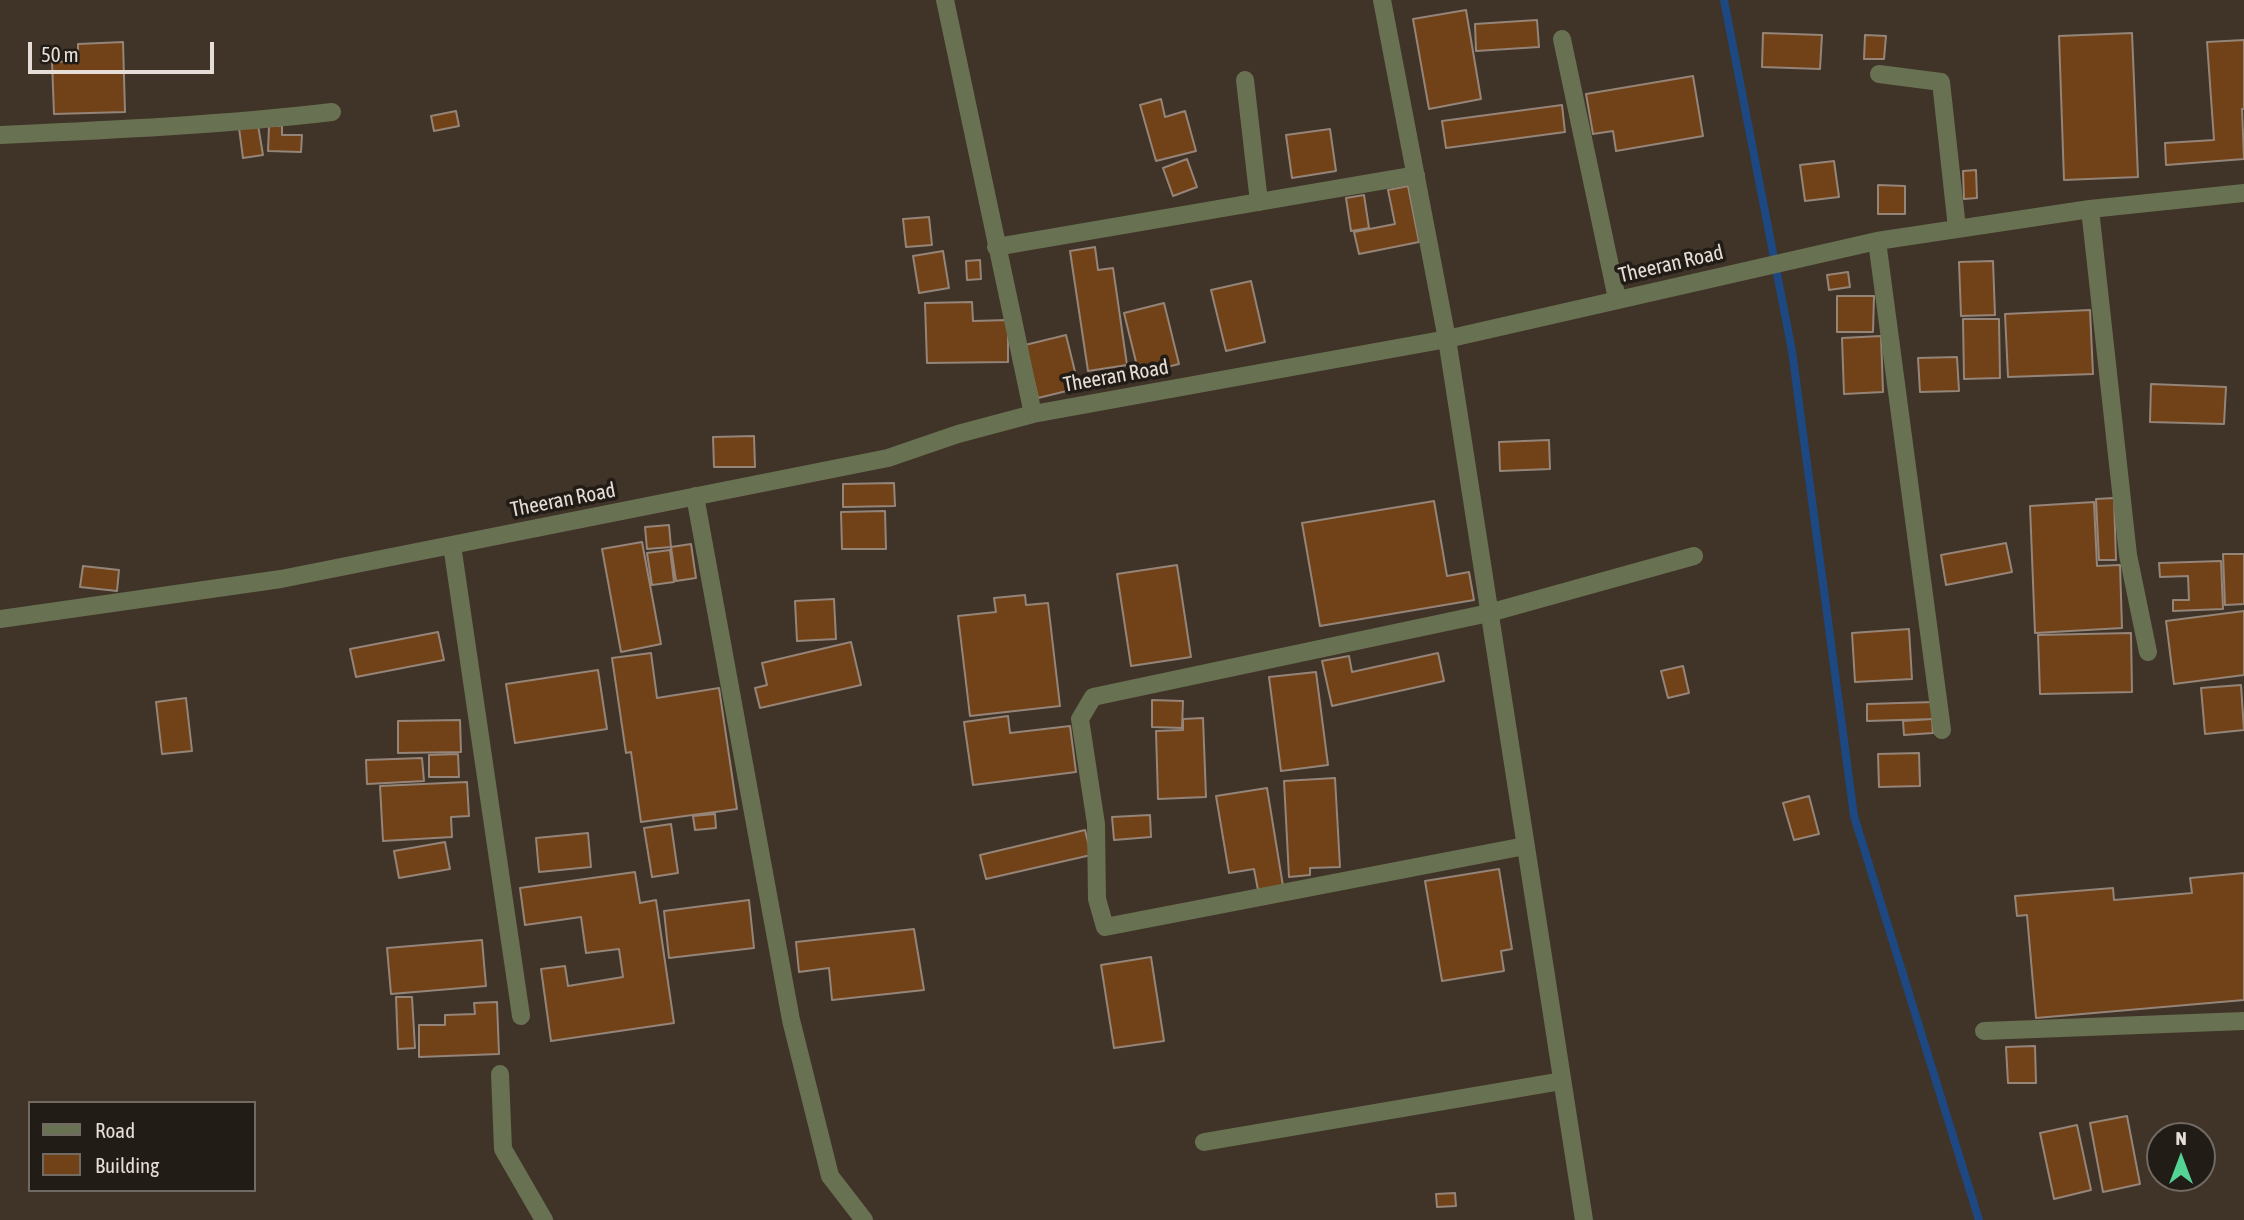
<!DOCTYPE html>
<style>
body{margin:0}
#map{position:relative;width:2244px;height:1220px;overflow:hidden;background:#403327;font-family:"Asap Condensed",sans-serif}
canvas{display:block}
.legend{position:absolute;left:28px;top:1101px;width:228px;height:91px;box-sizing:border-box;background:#221c17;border:2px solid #706a63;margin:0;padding:9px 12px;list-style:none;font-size:21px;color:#e6ded6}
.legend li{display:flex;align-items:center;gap:14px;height:35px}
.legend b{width:35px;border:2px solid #706a63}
.north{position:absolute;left:2146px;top:1122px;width:70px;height:70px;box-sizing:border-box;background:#221c17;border:2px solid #706a63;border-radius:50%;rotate:0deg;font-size:19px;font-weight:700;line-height:28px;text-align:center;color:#e6ded6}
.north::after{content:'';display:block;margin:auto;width:24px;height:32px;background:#54d395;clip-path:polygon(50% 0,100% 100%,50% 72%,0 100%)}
.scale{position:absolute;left:28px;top:42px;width:186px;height:32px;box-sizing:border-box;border:4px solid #e6ded6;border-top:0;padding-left:9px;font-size:21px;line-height:24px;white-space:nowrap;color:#e6ded6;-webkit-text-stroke:5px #221c17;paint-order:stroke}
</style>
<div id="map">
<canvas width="2244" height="1220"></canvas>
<ul class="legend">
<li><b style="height:9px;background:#687152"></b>Road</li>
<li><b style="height:19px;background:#714118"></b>Building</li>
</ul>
<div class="north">N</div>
<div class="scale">50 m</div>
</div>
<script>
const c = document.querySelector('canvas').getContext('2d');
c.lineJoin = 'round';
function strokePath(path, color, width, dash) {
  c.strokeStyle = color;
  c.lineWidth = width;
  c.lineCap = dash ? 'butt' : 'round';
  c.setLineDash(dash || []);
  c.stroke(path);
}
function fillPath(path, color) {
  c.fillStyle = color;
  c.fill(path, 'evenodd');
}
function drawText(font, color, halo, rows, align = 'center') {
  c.font = font + ' "Asap Condensed",sans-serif';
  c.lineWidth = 7;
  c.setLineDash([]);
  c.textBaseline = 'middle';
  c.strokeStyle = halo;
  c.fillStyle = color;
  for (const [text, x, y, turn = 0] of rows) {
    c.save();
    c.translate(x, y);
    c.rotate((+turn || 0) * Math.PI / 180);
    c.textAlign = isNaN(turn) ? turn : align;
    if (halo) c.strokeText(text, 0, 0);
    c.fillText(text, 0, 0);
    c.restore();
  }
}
strokePath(new Path2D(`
 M 1724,0 L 1792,351 L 1854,816 L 1979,1220`), '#1d4881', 8);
const building = new Path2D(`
 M 1466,10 L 1481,99 L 1429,109 L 1413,19 Z
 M 1537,20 L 1539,47 L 1476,51 L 1475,24 Z
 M 1763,33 L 1822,35 L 1820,69 L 1762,67 Z
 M 2132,33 L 2138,177 L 2064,180 L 2059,36 Z
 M 1865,35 L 1886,36 L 1884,59 L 1864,59 Z
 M 2244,40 L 2244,109 L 2242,109 L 2244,159 L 2166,165 L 2165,143 L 2214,140 L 2207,42 Z
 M 123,42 L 125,112 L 54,114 L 52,62 L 78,61 L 78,44 Z
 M 1693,76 L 1703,136 L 1616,151 L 1613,131 L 1593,134 L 1586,94 Z
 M 1161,99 L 1165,117 L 1185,111 L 1196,151 L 1156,161 L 1140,105 Z
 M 1562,105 L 1565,132 L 1446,148 L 1442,121 Z
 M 456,111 L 459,126 L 434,131 L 431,116 Z
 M 258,125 L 263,155 L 243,158 L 239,128 Z
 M 269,126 L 282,126 L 282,135 L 302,135 L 301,152 L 268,151 Z
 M 1330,129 L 1336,171 L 1292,178 L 1286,135 Z
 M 1187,159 L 1197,187 L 1173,196 L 1163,168 Z
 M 1834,161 L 1839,197 L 1805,201 L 1800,165 Z
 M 1976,170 L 1977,198 L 1964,199 L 1963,171 Z
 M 1878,185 L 1905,186 L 1905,214 L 1878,214 Z
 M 1408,186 L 1419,242 L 1359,254 L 1354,232 L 1395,224 L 1388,190 Z
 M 1364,195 L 1369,228 L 1351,231 L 1346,198 Z
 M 929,217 L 932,245 L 906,247 L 903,219 Z
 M 1095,247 L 1098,270 L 1113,268 L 1127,365 L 1088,371 L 1070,251 Z
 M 943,251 L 949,288 L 919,293 L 913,256 Z
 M 980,260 L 981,279 L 967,280 L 966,261 Z
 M 1993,261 L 1995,315 L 1961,316 L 1959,262 Z
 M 1848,272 L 1850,287 L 1829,290 L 1827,275 Z
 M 1251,281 L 1265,342 L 1226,351 L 1211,290 Z
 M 1837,296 L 1874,296 L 1873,332 L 1837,332 Z
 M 972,302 L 973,321 L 1008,320 L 1008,362 L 927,363 L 925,303 Z
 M 1164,303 L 1179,364 L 1139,374 L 1124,313 Z
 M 2090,310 L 2093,374 L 2008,377 L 2005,314 Z
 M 1963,319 L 1999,319 L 2000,378 L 1964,379 Z
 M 1066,335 L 1079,388 L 1038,398 L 1025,345 Z
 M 1881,336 L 1883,392 L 1844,394 L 1842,338 Z
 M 1957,357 L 1959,391 L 1920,392 L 1918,358 Z
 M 2151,384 L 2226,387 L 2224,424 L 2150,422 Z
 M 754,436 L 755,467 L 714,467 L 713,437 Z
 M 1549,440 L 1550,469 L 1500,471 L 1499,442 Z
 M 894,483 L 895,506 L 843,507 L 843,484 Z
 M 2114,498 L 2116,560 L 2099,560 L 2096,499 Z
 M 1434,501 L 1447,576 L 1469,572 L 1474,600 L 1320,626 L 1302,523 Z
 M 2094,502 L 2097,566 L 2120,565 L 2122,628 L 2035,633 L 2030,506 Z
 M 885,511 L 886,549 L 842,549 L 841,512 Z
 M 669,525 L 671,547 L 647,549 L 645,527 Z
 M 642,542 L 661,644 L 621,652 L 602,549 Z
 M 2006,543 L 2012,572 L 1946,585 L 1941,555 Z
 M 691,544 L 696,578 L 676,581 L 671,547 Z
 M 670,550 L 674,582 L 652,585 L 647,553 Z
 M 2223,554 L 2244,554 L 2244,604 L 2225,605 Z
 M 2221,561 L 2223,609 L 2173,611 L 2173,600 L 2189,600 L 2188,576 L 2160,577 L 2159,563 Z
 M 1177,565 L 1191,657 L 1131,666 L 1117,574 Z
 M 83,566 L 119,570 L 117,591 L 80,587 Z
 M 1025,595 L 1026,605 L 1048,603 L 1060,706 L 970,716 L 958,616 L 996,612 L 994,598 Z
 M 834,599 L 836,639 L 797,641 L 795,601 Z
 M 2244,611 L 2244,675 L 2174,684 L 2166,621 Z
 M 1909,629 L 1912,679 L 1855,682 L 1852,633 Z
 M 438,632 L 444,660 L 356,677 L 350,649 Z
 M 2131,633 L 2132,692 L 2040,694 L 2038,635 Z
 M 851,642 L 861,685 L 760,708 L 755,688 L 767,685 L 762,663 Z
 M 651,653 L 657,698 L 719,688 L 737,809 L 641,822 L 631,752 L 626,753 L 612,658 Z
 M 1438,653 L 1444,681 L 1332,706 L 1322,661 L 1349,656 L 1352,672 Z
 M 1683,666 L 1689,693 L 1668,698 L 1661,671 Z
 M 598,670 L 607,729 L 515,743 L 506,684 Z
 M 1316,672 L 1328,765 L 1281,771 L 1269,677 Z
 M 2241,685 L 2244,730 L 2205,734 L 2201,688 Z
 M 186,698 L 192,751 L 162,754 L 156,702 Z
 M 1152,700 L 1183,701 L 1182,728 L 1152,727 Z
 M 1934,702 L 1935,719 L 1867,721 L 1867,704 Z
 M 1008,716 L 1010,733 L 1070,726 L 1076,772 L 973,785 L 964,722 Z
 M 1203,718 L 1206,797 L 1158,799 L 1156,731 L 1183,730 L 1183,719 Z
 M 1932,719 L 1933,733 L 1904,735 L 1903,721 Z
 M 460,720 L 461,752 L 398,753 L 398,721 Z
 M 1919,753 L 1920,786 L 1879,787 L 1878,754 Z
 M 458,754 L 459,777 L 429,777 L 429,755 Z
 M 422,758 L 424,781 L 367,784 L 366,760 Z
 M 1335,778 L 1340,867 L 1310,868 L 1310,875 L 1289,877 L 1284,781 Z
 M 467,782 L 469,816 L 451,817 L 452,837 L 383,841 L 380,786 Z
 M 1267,788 L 1283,886 L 1258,890 L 1254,869 L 1229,873 L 1216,796 Z
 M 1809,796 L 1819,834 L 1794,840 L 1783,803 Z
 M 715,814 L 716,828 L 695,830 L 693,816 Z
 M 1150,815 L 1151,837 L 1114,840 L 1112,817 Z
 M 671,824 L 678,873 L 652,877 L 644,828 Z
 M 1085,830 L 1091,855 L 986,879 L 980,855 Z
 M 588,833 L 591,867 L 539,872 L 536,838 Z
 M 445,842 L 450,869 L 399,878 L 394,851 Z
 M 1499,869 L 1512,949 L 1501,951 L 1504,971 L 1442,981 L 1425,881 Z
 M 635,872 L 640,903 L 656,900 L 674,1023 L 551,1041 L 541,969 L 565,966 L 568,986 L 623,977 L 619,949 L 586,953 L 581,917 L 525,925 L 520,888 Z
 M 2244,873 L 2244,1000 L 2036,1018 L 2027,915 L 2017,916 L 2015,896 L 2113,888 L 2114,900 L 2192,893 L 2190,878 Z
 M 749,900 L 754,948 L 669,958 L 664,911 Z
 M 914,929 L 924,990 L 832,1000 L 829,968 L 799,972 L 796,942 Z
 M 482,940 L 486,986 L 391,994 L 387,948 Z
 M 1151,957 L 1164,1041 L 1114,1048 L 1101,965 Z
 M 396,997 L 412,997 L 415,1048 L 398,1049 Z
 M 497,1002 L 499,1054 L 419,1057 L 419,1025 L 445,1025 L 445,1015 L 475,1014 L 474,1003 Z
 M 2035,1046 L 2036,1083 L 2008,1083 L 2006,1047 Z
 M 2127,1116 L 2140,1184 L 2103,1192 L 2090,1123 Z
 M 2077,1125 L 2091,1190 L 2054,1199 L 2040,1133 Z
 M 1455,1193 L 1456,1206 L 1437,1207 L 1436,1194 Z`);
fillPath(building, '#714118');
strokePath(building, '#958478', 2);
strokePath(new Path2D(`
 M 945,0 L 1033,414
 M 1382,0 L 1447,339 L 1584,1220
 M 1562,39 L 1617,299
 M 1879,74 L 1941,82 L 1957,228
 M 1245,80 L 1259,202
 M 0,135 C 111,130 222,125 332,112
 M 2090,209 L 2128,555 L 2148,652
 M 1877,241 L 1942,730
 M 996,247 L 1416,175
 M 695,496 L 791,1020 L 830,1176 L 864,1220
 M 452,545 L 521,1016
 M 0,619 L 281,579 L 888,458 L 958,434 L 1033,414 L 1447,339 L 1877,241 L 2090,209 L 2244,193
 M 1525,846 L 1105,927 L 1097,899 L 1096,824 L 1080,719 L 1093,697 L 1489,613 L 1694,556
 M 1984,1031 L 2244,1021
 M 500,1074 L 503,1149 L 544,1220
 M 1204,1142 L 1562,1081`), '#687152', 18);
drawText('21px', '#e6ded6', '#221c17', [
 ["Theeran Road",1671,264,-13],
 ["Theeran Road",1116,376,-10],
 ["Theeran Road",563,500,-11]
]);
</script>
